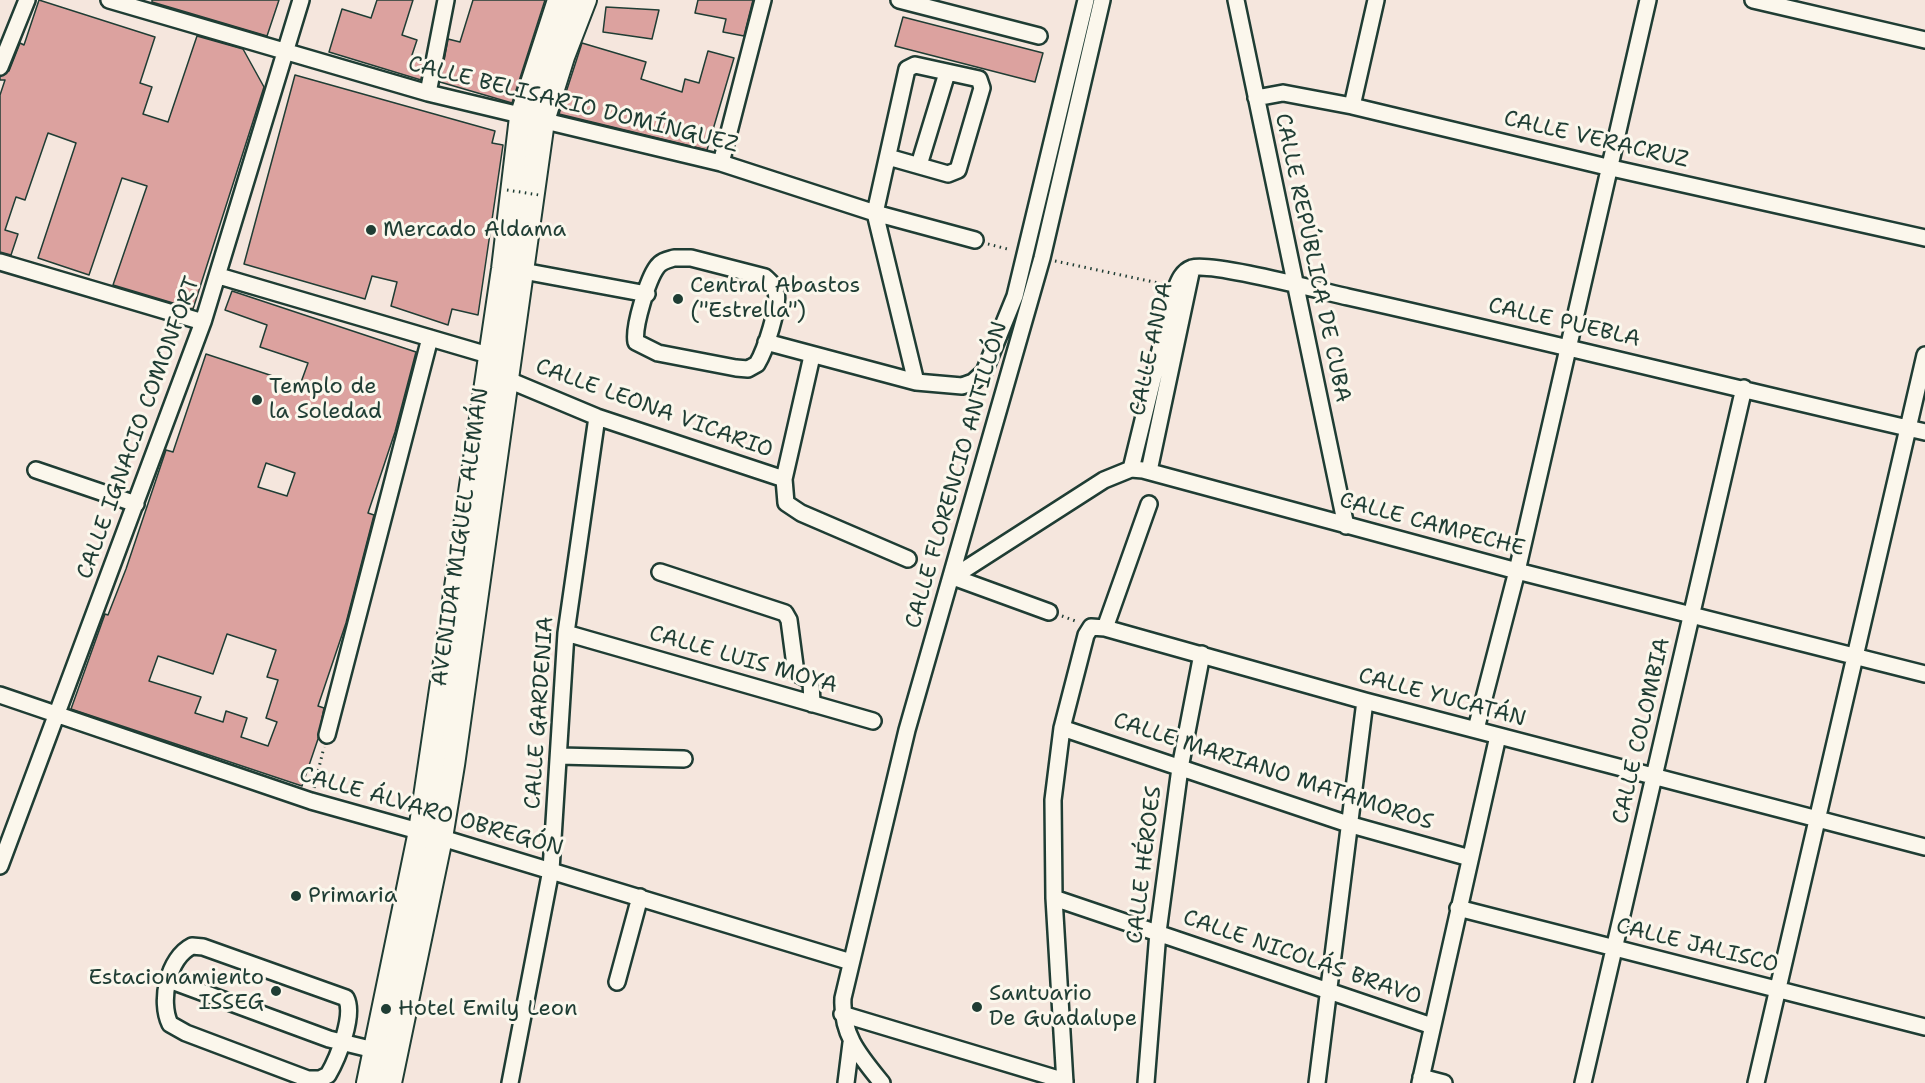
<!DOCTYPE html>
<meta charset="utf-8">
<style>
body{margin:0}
canvas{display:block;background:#f5e6dd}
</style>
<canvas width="1925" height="1083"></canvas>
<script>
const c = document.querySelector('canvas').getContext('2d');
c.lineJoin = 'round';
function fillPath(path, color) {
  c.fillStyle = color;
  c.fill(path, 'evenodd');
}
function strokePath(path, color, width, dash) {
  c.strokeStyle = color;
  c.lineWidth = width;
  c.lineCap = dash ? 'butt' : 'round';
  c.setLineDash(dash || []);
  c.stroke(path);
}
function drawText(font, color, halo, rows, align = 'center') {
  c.font = font + ' "Shantell Sans",sans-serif';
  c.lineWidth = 6;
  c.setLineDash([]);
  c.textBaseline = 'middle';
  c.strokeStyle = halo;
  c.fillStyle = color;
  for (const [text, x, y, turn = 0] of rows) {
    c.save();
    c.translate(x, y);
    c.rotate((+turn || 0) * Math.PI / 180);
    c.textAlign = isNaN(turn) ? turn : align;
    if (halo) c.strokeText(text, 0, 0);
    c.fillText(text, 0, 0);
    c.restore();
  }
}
const building = new Path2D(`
 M 39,0 L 155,37 L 140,83 L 152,87 L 143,114 L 168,122 L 197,36 L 243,49 L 264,87 L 193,309 L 113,285 L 147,186 L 122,178 L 89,275 L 38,258 L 76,143 L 48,133 L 25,200 L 16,197 L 5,230 L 18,234 L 11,255 L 0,252 L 0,95 L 5,80 L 0,80 L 0,77 L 9,71 L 20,43 L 24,45 Z
 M 152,0 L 279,0 L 267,36 L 152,2 Z
 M 377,0 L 413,0 L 402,35 L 417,40 L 412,55 L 425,59 L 421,80 L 329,52 L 342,9 L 371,18 Z
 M 473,0 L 545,0 L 512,103 L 440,82 L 448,39 L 460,42 Z
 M 698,0 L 753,0 L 744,36 L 723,32 L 726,19 L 695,13 Z
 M 606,7 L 659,10 L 652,39 L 603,32 Z
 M 903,17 L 1043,53 L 1035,82 L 895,46 Z
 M 582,43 L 646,62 L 641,79 L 682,92 L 685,79 L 699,83 L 708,51 L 734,58 L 707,150 L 559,114 Z
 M 295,75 L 495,131 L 492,143 L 503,145 L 478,315 L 452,309 L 448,325 L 391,306 L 397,282 L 372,276 L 365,299 L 244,264 Z
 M 232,291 L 416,352 L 395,432 L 368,513 L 374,515 L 346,623 L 318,706 L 324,708 L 318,739 L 302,786 L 71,709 L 105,614 L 108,615 L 126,569 L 166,450 L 173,452 L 206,354 L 300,385 L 308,363 L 260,347 L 267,325 L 225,310 ZM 266,463 L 295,473 L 287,496 L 258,487 ZM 227,634 L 276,650 L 267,677 L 278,680 L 266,718 L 277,722 L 268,746 L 241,737 L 247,718 L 226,711 L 223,722 L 195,713 L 201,697 L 149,681 L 158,656 L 213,674 Z`);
fillPath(building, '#dca29f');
strokePath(building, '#1f3d34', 1.5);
const minor = new Path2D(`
 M 109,0 L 428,93 L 721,163 L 875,213 L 975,240
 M 899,0 L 1039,36
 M 1236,0 L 1346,526
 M 1753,0 L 1925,40
 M 0,67 L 27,0
 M 428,93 L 446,0
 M 1256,98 L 1283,93 L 1352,106 L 1607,167 L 1925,238
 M 1352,106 L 1376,0
 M 888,157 L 948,174 L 958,170 L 982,88 L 979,79 L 915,65 L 907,69 L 875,213 L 916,382
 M 721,163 L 763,0
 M 919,165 L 947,73
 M 674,258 L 691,258 L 765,277 C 769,281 775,285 776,292 C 780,306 765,351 757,364 L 748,369 L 736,368 L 658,353 L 636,342 C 633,327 648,279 657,267 C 661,261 667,260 674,258 Z
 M 0,262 L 203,322
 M 523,271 L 647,294
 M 219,276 L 488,355
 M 766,342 L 916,382 L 962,386 L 973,382 L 984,372 L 1015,296 L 1086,0
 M 812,356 L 784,479 L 786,503 L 801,513 L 908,559
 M 499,376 L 597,417 L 784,479
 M 1131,469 L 1174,293 C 1178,283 1181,272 1192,268 C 1212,262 1321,291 1348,297 C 1541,340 1732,388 1925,432
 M 36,470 L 136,504
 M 1149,471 L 1192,268
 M 660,572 L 785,613 L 789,620 L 796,673 L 811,681 L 812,704
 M 953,577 L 1104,480 L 1131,469 L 1143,470 L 1517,571 L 1925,674
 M 953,577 L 1049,612
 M 1105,628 L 1149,504
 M 566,633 L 873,721
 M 0,695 L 311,801 L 429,834 L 851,962
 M 1062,728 L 1348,824 L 1470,858
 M 1476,729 L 1517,571 L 1648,0
 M 327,735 L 430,338
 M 559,756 L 684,759
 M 0,866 L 203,322 L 301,0
 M 1054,898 L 1432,1026
 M 1458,908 L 1925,1027
 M 192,946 L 203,947 L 346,998 C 355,1015 338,1058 328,1075 L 320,1079 L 308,1079 L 186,1033 L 170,1024 C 159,1001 168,958 192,946 Z
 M 169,980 L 329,1039 L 374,1050
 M 617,982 L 640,897
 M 842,1014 L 1065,1081
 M 1421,1077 L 1444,1083
 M 379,1083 L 424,877 L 517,249 L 533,119 L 573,0
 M 510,1083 L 551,870 L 566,633 L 597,417
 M 846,1083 L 851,1043
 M 882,1083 C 860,1056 841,1035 843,998 L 907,730 L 1042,258 L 1102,0
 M 1065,1083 L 1054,898 L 1053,800 L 1062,728 L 1086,635 L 1091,627 L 1105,628 L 1365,701 L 1925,847
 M 1146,1083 L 1158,932 L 1180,768 L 1202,654
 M 1317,1083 L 1365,701
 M 1420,1083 L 1498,736
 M 1583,1083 L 1744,388
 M 1756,1083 L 1925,355`);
const major = new Path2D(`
 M 367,1083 L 419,831 L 502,269 L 520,117 L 558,0
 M 391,1083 L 442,838 L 454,765 L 544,121 L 564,57 L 586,0`);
strokePath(minor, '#1f3d34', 20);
strokePath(major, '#1f3d34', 24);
strokePath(new Path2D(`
 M 988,244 L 1011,250
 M 1055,261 L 1163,284
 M 921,564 L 937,571
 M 1062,616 L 1078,622
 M 314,788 L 324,747`), '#1f3d34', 3, [1.5, 4.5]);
strokePath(minor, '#fbf7ec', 15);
strokePath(major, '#fbf7ec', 20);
strokePath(new Path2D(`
 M 507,190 L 539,195`), '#1f3d34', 3, [1.5, 4.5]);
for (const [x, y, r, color] of [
 [371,230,6,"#1f3d34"],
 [678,299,6,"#1f3d34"],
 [257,400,6,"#1f3d34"],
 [296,896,6,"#1f3d34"],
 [276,991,6,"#1f3d34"],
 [977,1007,6,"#1f3d34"],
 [386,1009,6,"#1f3d34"]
]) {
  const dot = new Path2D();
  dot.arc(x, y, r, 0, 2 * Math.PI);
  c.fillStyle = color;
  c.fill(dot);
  strokePath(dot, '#fbf7ec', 2);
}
drawText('22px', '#1f3d34', '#fbf7ec', [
 ["CALLE BELISARIO DOMÍNGUEZ",573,105,14],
 ["CALLE VERACRUZ",1596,140,13],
 ["CALLE REPÚBLICA DE CUBA",1312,258,78],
 ["CALLE PUEBLA",1564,323,13],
 ["CALLE ANDA",1152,349,-78],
 ["CALLE LEONA VICARIO",654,409,20],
 ["CALLE IGNACIO COMONFORT",139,428,-70],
 ["CALLE FLORENCIO ANTILLÓN",957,475,-74],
 ["CALLE CAMPECHE",1432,525,15],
 ["AVENIDA MIGUEL ALEMÁN",461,537,-82],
 ["CALLE LUIS MOYA",743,660,16],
 ["CALLE YUCATÁN",1442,698,15],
 ["CALLE GARDENIA",540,713,-86],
 ["CALLE COLOMBIA",1642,731,-77],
 ["CALLE MARIANO MATAMOROS",1273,772,18],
 ["CALLE ÁLVARO OBREGÓN",431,812,16],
 ["CALLE HÉROES",1145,865,-83],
 ["CALLE JALISCO",1697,946,14],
 ["CALLE NICOLÁS BRAVO",1302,958,19]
]);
drawText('22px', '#1f3d34', '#fbf7ec', [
 ["Mercado Aldama",383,230],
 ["Central Abastos",690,286],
 ["(\"Estrella\")",690,311],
 ["Templo de",269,387],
 ["la Soledad",269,412],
 ["Primaria",308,896],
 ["Estacionamiento",264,978,"right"],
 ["ISSEG",264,1003,"right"],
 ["Santuario",989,994],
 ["De Guadalupe",989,1019],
 ["Hotel Emily Leon",398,1009]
], 'left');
</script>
